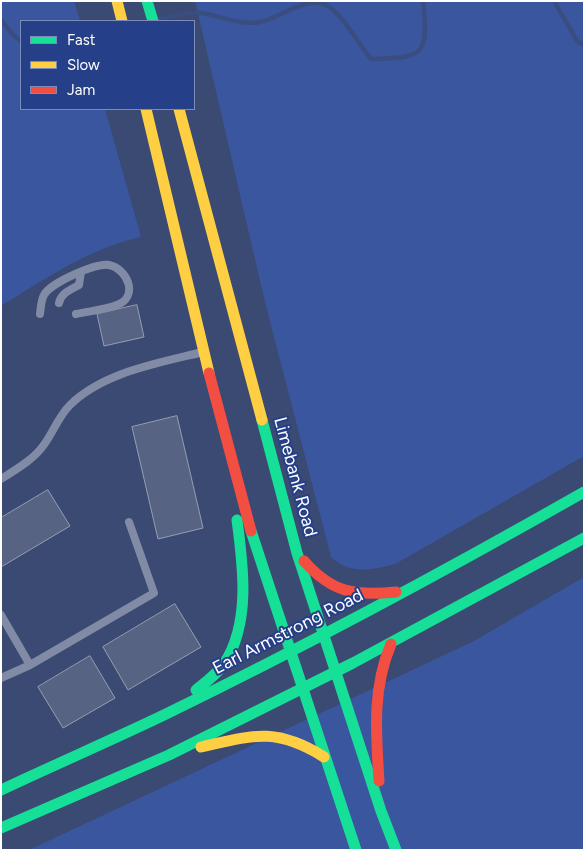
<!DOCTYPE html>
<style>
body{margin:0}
#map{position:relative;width:585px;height:851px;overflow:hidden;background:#3b4a72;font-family:Figtree,sans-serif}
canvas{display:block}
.frame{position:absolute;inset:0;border:2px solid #fff;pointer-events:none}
.legend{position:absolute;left:20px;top:20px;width:175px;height:90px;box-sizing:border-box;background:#253f88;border:1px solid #7c8cb8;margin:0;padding:6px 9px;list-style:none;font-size:15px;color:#fff}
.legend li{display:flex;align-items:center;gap:10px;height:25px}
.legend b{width:25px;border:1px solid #7c8cb8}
</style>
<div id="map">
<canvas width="585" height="851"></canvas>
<div class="frame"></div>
<ul class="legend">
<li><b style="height:6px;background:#16e098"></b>Fast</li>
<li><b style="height:6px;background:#ffcf43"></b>Slow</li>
<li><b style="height:6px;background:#f24e42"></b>Jam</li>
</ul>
</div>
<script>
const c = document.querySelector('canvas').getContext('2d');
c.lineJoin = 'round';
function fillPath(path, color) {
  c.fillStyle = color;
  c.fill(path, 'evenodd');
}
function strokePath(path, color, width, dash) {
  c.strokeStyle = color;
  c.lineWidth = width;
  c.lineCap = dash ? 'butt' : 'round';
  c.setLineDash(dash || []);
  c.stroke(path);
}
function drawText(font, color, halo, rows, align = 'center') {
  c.font = font + ' Figtree,sans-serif';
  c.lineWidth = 4;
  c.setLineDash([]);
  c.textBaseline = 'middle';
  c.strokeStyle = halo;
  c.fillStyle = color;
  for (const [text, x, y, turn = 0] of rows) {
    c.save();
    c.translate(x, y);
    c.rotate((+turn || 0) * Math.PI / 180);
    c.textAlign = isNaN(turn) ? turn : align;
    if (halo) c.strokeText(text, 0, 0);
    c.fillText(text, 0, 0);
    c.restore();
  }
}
fillPath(new Path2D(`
 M 1,1 L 74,1 L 80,21 L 21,21 L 21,109 L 105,109 L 141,237 C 90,248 45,279 1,306 Z
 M 195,1 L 584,1 L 584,456 L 397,563 C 376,570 349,575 331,557 L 265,302 Z
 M 584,577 L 584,850 L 29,850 L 474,641 Z`), '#39569e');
strokePath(new Path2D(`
 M 554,1 L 577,41 L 584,45
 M 158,19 C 172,16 185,12 200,13 C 219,15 240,26 260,22 C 280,18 299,0 321,3 C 339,7 358,44 371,59 C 424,58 429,56 423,1
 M 1,20 L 14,36 L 21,41`), '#3a4d81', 4.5);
const building = new Path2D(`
 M 137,305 L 144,337 L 104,346 L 97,314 Z
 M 177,416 L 203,528 L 158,539 L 132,427 Z
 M 48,490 L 70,526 L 1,567 L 1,518 Z
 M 175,604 L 201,647 L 128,690 L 103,647 Z
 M 90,656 L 115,698 L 63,728 L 38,687 Z`);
fillPath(building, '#566382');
strokePath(building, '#969eb5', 1);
strokePath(new Path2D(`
 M 59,303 C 61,293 70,290 79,285 L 81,272
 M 40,314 C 41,307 41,300 44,295 C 50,283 97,262 109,265 C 128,269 139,297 117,305 C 105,310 89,311 76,314
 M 1,479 C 15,470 33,460 43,446 C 53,433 58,417 70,405 C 104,372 159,363 203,352
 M 1,615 L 30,665 L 1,678
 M 30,665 L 154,593 L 129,522`), '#828ba6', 8);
strokePath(new Path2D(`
 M 147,1 L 153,21
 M 262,420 L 297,553 L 381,811 L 396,850
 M 251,531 L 356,850
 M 196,690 C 206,682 217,674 224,664 C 251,623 243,565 237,520
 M 1,790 C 56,764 112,740 166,714 C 308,645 447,570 584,492
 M 1,828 L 169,755 L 353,663 L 584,538`), '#16e098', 11);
strokePath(new Path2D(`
 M 117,1 L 122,21
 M 146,109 L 209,373
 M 179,109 L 262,420
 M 201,747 C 253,735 276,727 324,757`), '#ffcf43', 11);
strokePath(new Path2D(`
 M 209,373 L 251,531
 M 304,561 C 332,593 355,596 396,592
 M 379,781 C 376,733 372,689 391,644`), '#f24e42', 11);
drawText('18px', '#fff', '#253f88', [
 ["Limebank Road",295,477,75],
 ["Earl Armstrong Road",288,632,-27]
]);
</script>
